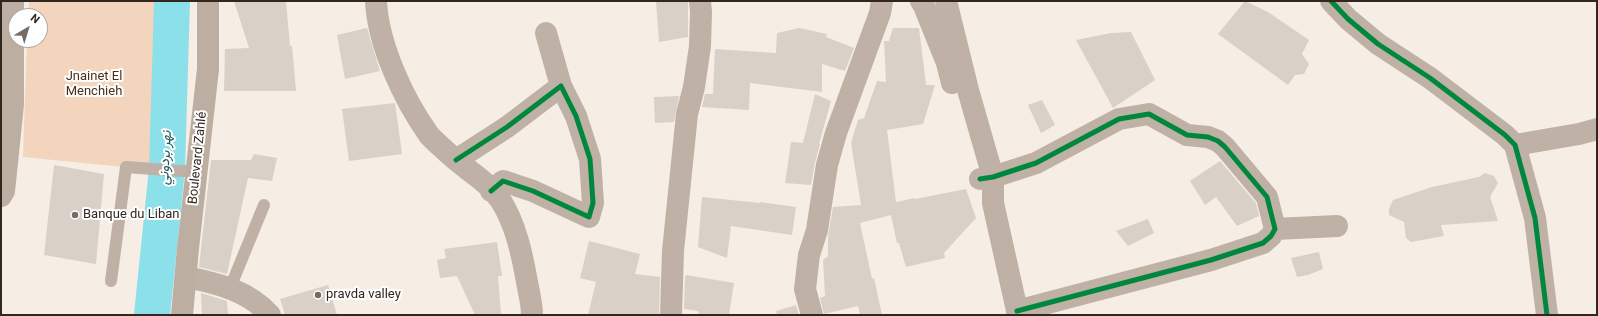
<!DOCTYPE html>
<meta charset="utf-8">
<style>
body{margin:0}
#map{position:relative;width:1598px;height:316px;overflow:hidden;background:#f6ede5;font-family:Roboto,sans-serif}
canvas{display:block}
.frame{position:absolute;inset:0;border:2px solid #31271f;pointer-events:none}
.north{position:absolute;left:8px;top:8px;width:40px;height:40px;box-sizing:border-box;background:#fff;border:1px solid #ada9a5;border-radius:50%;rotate:38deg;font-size:11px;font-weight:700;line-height:16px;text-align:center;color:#31271f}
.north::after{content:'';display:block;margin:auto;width:14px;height:18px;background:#766c64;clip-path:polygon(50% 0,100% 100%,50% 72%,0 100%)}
</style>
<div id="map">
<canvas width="1598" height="316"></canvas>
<div class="frame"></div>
<div class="north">N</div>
</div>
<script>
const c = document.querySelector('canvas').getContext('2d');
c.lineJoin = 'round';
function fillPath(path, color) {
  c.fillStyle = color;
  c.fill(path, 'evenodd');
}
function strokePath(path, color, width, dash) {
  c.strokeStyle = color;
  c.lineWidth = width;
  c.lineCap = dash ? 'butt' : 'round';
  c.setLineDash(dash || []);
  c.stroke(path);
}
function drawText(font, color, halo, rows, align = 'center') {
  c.font = font + ' Roboto,Vazirmatn,sans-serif';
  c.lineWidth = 4;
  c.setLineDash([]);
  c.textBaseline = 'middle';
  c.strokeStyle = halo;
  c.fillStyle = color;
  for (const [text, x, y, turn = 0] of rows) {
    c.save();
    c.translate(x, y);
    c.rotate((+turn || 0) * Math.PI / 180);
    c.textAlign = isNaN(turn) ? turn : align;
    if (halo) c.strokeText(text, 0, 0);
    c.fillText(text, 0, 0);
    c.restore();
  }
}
fillPath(new Path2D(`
 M 29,1 L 172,1 L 154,170 L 23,157 L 27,40 L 40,40 L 40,16 L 28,16 Z`), '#f3d5be');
strokePath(new Path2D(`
 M 152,315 L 167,169 L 172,1`), '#8be0ea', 36);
fillPath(new Path2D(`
 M 234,1 L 286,1 L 290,46 L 292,46 L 296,91 L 224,91 L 225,49 L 249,48 Z
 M 656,1 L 688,1 L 688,37 L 659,42 Z
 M 1245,1 L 1268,12 L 1309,40 L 1302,54 L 1309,64 L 1304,74 L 1295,75 L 1288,85 L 1218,34 Z
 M 367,28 L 380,71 L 345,79 L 337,35 Z
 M 799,28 L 827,34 L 826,37 L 854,48 L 845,71 L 822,64 L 822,92 L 750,83 L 749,110 L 702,107 L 705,94 L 713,94 L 715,49 L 776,53 L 777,33 Z
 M 893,28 L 919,28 L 926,85 L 935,85 L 923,124 L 887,130 L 896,202 L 915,198 L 915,199 L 966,189 L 976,218 L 944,253 L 945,258 L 906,267 L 899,243 L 897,243 L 891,215 L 860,223 L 872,279 L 874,278 L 882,315 L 860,315 L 858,306 L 824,314 L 820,298 L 825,296 L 823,260 L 828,256 L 828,236 L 833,207 L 861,205 L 851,143 L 858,120 L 864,118 L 877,81 L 886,82 L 884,41 L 889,41 Z
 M 1131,32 L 1155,80 L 1113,108 L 1076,40 L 1111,33 Z
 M 815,94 L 831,101 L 819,144 L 820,144 L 815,163 L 811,185 L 785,183 L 791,142 L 803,143 Z
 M 679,96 L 674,122 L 655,123 L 654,97 Z
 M 1042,100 L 1055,125 L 1041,133 L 1028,105 Z
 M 395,103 L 402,154 L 349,161 L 342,109 Z
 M 254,154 L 277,158 L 272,181 L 248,178 L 227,274 L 199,267 L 211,160 L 251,160 Z
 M 1220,161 L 1256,203 L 1259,216 L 1237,226 L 1216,197 L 1205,205 L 1190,181 Z
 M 54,165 L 104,174 L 96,264 L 44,255 Z
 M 1485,173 L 1494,176 L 1498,183 L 1490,197 L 1498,221 L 1441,225 L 1444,236 L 1411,242 L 1406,238 L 1404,222 L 1389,215 L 1389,209 L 1393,200 L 1432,187 L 1479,177 Z
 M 702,197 L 760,203 L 760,202 L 796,207 L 792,235 L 731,226 L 727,258 L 698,247 Z
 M 1148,219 L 1154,233 L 1128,246 L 1116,231 Z
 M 589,241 L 640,254 L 635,274 L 660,277 L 659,315 L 588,315 L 596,282 L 580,278 Z
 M 497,242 L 502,276 L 498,276 L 501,315 L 475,315 L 457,276 L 440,278 L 437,260 L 446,258 L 444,249 Z
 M 1319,252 L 1323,269 L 1308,275 L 1297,277 L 1291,258 Z
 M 686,275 L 734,283 L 729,315 L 699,315 L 698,311 L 684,309 L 685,279 Z
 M 328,285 L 337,315 L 285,315 L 280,299 Z
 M 201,293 L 227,301 L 228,315 L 202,315 Z
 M 796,305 L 799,315 L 777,315 L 776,311 Z`), '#d9d0c8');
strokePath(new Path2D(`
 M 111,281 L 126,167 L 179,171 L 196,171
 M 230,288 L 264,205`), '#bfb1a5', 12);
strokePath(new Path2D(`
 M 376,1 C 378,45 404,100 429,135 C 435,142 443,148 449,154 C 466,170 488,181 501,201 C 516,225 522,254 527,282 C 529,293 532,304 532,315
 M 921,1 L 924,6 L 947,63 L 952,83
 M 946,1 L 968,90 L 993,177 L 993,203 L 1018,315
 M 1331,1 L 1348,19 L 1378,44 L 1430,78 L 1505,135 L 1515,145 L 1535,218 L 1547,315
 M 546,33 L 561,86
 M 1515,145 L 1579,134 L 1597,129
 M 456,160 L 507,127 L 561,86 L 576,116 L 590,159 L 593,203 L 589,217 L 533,191 L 503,181 L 491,191
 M 980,179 L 993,177 L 1036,163 L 1119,119 L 1149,114 L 1187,135 L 1208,137 L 1218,141 L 1225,147 L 1267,197 L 1275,229 L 1271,236 L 1263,243 L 1211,260 L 1017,311
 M 1275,229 L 1337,226
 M 186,277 C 217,283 249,291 270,315
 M 671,315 L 673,251 L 687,114 L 694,87 L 700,46 L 701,12 L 700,1
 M 812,315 L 805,289 L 809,255 L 817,230 L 827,165 L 836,133 L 880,13 L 882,1`), '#bfb1a5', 22);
strokePath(new Path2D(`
 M 1,196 L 4,191 L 13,104 L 13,1
 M 182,315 L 188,248 L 208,69 L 208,1`), '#bcaea1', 22);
strokePath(new Path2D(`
 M 1331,1 L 1348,19 L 1378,44 L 1430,78 L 1505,135 L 1515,145 L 1535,218 L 1547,315
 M 456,160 L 507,127 L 561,86 L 576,116 L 590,159 L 593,203 L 589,217 L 533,191 L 503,181 L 491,191
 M 980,179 L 993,177 L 1036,163 L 1119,119 L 1149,114 L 1187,135 L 1208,137 L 1218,141 L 1225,147 L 1267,197 L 1275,229 L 1271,236 L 1263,243 L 1211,260 L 1017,311`), '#00873e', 5);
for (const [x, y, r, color] of [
 [75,215,4,"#766c64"],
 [318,295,4,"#766c64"]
]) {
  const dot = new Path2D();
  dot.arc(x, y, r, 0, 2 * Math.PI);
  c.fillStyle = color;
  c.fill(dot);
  strokePath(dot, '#fff', 1.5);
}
drawText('13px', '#4d2f17', '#fff', [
 ["Jnainet El",94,77],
 ["Menchieh",94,92]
]);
drawText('13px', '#31271f', '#fff', [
 ["Boulevard Zahlé",198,158,-84]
]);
drawText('13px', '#31271f', '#fff', [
 ["Banque du Liban",83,215],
 ["pravda valley",326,295]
], 'left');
drawText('italic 14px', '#21565e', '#fff', [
 ["نهر بردوني",166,158,-87]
]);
</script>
